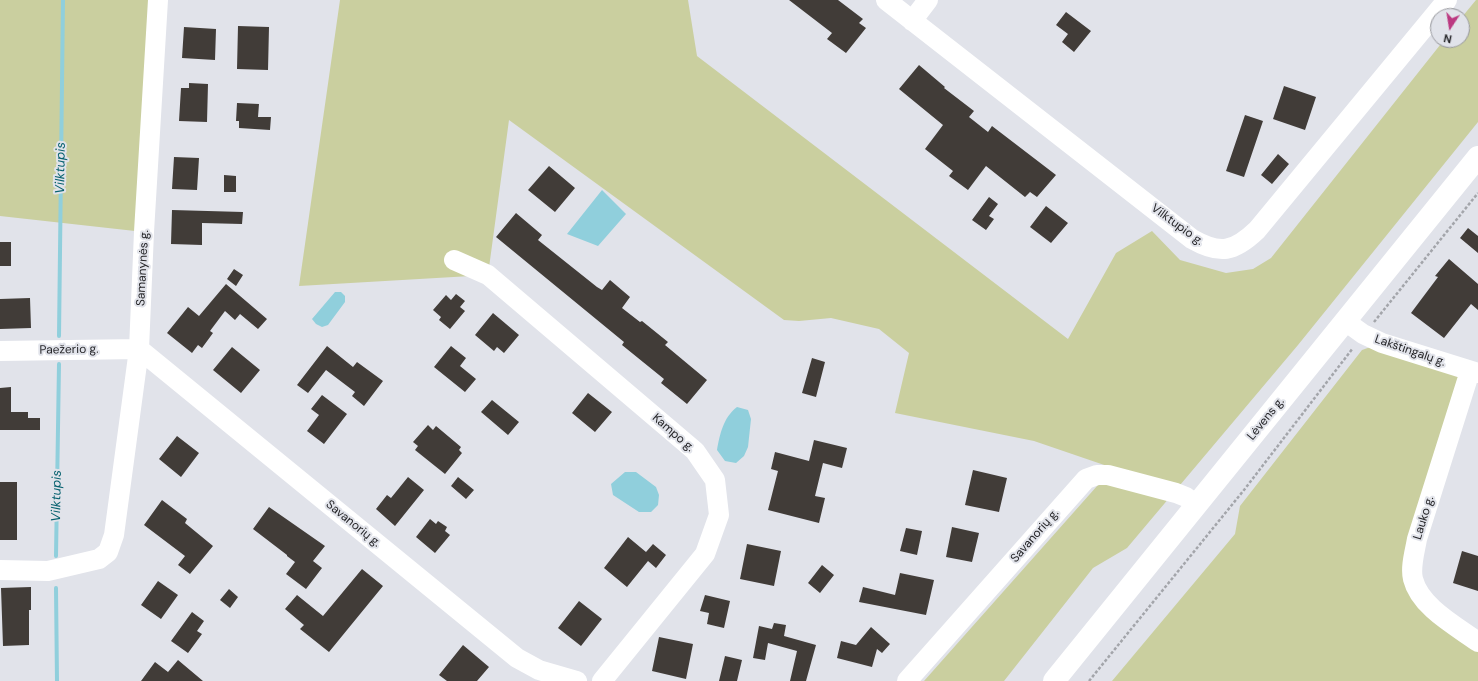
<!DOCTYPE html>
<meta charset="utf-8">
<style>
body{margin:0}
#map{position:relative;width:1478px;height:681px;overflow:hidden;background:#e1e3ea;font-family:"DM Sans",sans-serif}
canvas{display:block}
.north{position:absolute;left:1430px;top:8px;width:40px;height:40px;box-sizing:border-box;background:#e1e3ea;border:1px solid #96979c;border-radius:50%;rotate:192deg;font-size:11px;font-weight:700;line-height:16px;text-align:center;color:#252528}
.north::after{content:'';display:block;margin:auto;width:14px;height:18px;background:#bb3981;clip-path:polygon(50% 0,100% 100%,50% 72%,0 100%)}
</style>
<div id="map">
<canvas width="1478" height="681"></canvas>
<div class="north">N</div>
</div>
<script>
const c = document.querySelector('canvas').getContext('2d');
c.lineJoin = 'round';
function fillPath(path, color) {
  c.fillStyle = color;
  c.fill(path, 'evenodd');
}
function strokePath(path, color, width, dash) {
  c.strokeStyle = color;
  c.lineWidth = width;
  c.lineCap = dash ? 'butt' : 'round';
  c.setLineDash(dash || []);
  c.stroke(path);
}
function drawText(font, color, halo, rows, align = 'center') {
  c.font = font + ' "DM Sans",sans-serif';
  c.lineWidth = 4;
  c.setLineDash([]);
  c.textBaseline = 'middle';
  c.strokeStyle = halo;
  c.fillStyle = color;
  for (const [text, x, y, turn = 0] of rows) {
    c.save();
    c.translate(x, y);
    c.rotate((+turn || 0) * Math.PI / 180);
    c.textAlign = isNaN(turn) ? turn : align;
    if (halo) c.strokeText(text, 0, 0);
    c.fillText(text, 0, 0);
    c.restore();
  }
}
fillPath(new Path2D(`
 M 0,0 L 158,0 L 144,232 L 0,216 Z
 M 340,0 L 688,0 L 697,56 L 1068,339 L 1116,253 L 1152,231 L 1180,260 L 1226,273 L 1253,269 L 1271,258 L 1444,40 L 1462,40 L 1462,17 L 1476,0 L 1478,0 L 1478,122 L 1298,345 L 1127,548 L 1093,568 L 1004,681 L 924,681 L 1113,468 L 1034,441 L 895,413 L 909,353 L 879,329 L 831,318 L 799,321 L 784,320 L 509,120 L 488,275 L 299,286 Z
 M 1382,343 L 1462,369 L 1405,569 L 1478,648 L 1478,681 L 1112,681 L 1235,534 L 1240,506 L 1362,350 Z`), '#cacf9f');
fillPath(new Path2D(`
 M 602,190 L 626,214 L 598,246 L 567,234 Z
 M 335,292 L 341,292 L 345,296 L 345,302 L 328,325 L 322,327 L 316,324 L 312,319 Z
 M 737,407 L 748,410 L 751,419 L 748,447 L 744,456 L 736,463 L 725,461 L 717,450 C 720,434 723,418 737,407 Z
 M 625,472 L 636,472 L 656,487 L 659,495 L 658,505 L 651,512 L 639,512 L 613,495 L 611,484 Z`), '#90cfdc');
strokePath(new Path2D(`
 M 59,336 L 63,0
 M 56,556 L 59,364
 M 56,588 L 57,681`), '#90cfdc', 4);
fillPath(new Path2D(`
 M 789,0 L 838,0 L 863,19 L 859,23 L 866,28 L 846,53 L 827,39 L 832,33 Z
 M 1066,12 L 1091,31 L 1074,52 L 1062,42 L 1068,34 L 1056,25 Z
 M 238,26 L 269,27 L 268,70 L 237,69 Z
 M 184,27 L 216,29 L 215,60 L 182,58 Z
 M 919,65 L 945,87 L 944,88 L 974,111 L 969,117 L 988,132 L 992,126 L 1056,175 L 1037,197 L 1030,192 L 1025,197 L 986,166 L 968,190 L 949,176 L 953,171 L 925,149 L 943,125 L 899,89 Z
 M 189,83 L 208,84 L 207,122 L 179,121 L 181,88 L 189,88 Z
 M 1284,86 L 1316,97 L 1305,130 L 1273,119 Z
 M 237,103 L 259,104 L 258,117 L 271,117 L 270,130 L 239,128 L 239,121 L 236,121 Z
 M 1245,115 L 1263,121 L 1244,177 L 1226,171 Z
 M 1278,154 L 1289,164 L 1272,184 L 1261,175 Z
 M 174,157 L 199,158 L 197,190 L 172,189 Z
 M 549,166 L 575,188 L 555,212 L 528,190 Z
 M 224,175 L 236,176 L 236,192 L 224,192 Z
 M 989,197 L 998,204 L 989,216 L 994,219 L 986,230 L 972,220 Z
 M 1046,206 L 1068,223 L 1051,243 L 1030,227 Z
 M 172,210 L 243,212 L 242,224 L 202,223 L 202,245 L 171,244 Z
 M 516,213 L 542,235 L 538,240 L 597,287 L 602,290 L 610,280 L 630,297 L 622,308 L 640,322 L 642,321 L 668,342 L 665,345 L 707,380 L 687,404 L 661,383 L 664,379 L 622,345 L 624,342 L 496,237 Z
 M 1468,228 L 1478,236 L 1478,253 L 1460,238 Z
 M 0,242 L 11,242 L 11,266 L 0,266 Z
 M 1449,259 L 1478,284 L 1478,310 L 1471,304 L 1444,338 L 1411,313 L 1438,277 L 1435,276 Z
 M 234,269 L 243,275 L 236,286 L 227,279 Z
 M 226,284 L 267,319 L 258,329 L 240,314 L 235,320 L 225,311 L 210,331 L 213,333 L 202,348 L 198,345 L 192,353 L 167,333 L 188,307 L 199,316 Z
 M 456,294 L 465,301 L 460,307 L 465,311 L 450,329 L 439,320 L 441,317 L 433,310 L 446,295 L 451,300 Z
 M 30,298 L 31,328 L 0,329 L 0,299 Z
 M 493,313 L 519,335 L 504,353 L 497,347 L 494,351 L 475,335 Z
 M 327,346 L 353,367 L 357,362 L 383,381 L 364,406 L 352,396 L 355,392 L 326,370 L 308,393 L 297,385 Z
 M 451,346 L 466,358 L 460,366 L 476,379 L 465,392 L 434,367 Z
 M 232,347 L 260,370 L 241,393 L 213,370 Z
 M 812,358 L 825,362 L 816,397 L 802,393 Z
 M 11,387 L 11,412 L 28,412 L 28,418 L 40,418 L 40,430 L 0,430 L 0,388 Z
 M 588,393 L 612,412 L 595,432 L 572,413 Z
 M 322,395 L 347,414 L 324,444 L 307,431 L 319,415 L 311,409 Z
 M 492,400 L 519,422 L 508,435 L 481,412 Z
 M 428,425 L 433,430 L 436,426 L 461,447 L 459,450 L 462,453 L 445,474 L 415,450 L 418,446 L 413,442 Z
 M 177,436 L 199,453 L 181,477 L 159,459 Z
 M 814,440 L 847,448 L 842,468 L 823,463 L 815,496 L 825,498 L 819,523 L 768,510 L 778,471 L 771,469 L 775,452 L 809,461 Z
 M 973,470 L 1007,478 L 999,512 L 965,505 Z
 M 408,477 L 424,490 L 395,526 L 376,509 L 387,495 L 391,498 Z
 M 458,477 L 474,490 L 466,499 L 451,486 Z
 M 0,482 L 17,482 L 17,540 L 0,540 Z
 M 162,500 L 187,519 L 185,523 L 213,546 L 190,574 L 178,565 L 185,556 L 144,525 Z
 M 269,507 L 325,546 L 313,561 L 322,568 L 306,589 L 286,574 L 295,562 L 287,556 L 287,555 L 253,529 Z
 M 430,519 L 436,524 L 438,521 L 447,527 L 445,531 L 450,535 L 435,553 L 416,537 Z
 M 952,527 L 979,533 L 972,562 L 946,557 Z
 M 906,528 L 922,531 L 917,555 L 900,551 Z
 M 628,537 L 646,552 L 653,544 L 666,555 L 656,568 L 648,561 L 627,587 L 604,568 Z
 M 747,544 L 781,551 L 774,586 L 740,579 Z
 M 1462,551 L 1478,556 L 1478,591 L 1453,583 Z
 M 822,565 L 834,575 L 820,593 L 808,583 Z
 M 362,569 L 383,586 L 329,652 L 300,629 L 304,625 L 285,609 L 297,595 L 323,616 Z
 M 900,573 L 934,580 L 926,615 L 859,602 L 863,587 L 895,595 Z
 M 158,581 L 178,595 L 161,619 L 141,605 Z
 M 31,587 L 31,610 L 29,610 L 29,645 L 3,646 L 1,588 Z
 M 229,589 L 238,597 L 230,608 L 220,600 Z
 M 705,595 L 730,601 L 724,628 L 707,624 L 709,613 L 700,611 Z
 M 579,601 L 602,619 L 581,646 L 558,628 Z
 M 192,612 L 204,621 L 197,631 L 202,634 L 188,653 L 171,641 Z
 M 774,623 L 786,625 L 784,636 L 816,645 L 806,681 L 790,681 L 797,651 L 768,643 L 765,660 L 753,658 L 759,626 L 772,629 Z
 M 871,627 L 890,644 L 882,653 L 877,649 L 872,667 L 837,658 L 841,641 L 856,645 Z
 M 659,637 L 693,644 L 686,679 L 652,671 Z
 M 463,645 L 489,667 L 477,681 L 447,681 L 439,675 Z
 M 725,656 L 742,660 L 737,681 L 719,681 Z
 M 178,660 L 203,681 L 141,681 L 155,662 L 168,672 Z`), '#413c38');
strokePath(new Path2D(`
 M 1374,322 L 1478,193
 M 1089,681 L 1244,490 L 1353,348`), '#a3a5aa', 2.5, [3, 2]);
strokePath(new Path2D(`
 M 886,0 L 1192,239 C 1220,255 1234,252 1257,230 L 1447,0
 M 912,21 L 928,0
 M 454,260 L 488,275 L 695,451 L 715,480 L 719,515 L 705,554 L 602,681
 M 1345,321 L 1363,334 L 1382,343 L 1478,373
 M 0,351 L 139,349 L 517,658 L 539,670 L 577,681
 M 1470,371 L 1417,539 C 1415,551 1410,567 1413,579 C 1420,607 1456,626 1478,642
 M 0,570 L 48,571 L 99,559 L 108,552 L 114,535 L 139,349 L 144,232 L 158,0
 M 907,681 L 1086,479 L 1097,475 L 1108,475 L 1176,493 L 1186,497 L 1197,505`), '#fff', 20);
strokePath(new Path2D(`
 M 1054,681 L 1478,157`), '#fff', 22);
drawText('12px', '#252528', '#e1e3ea', [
 ["Vilktupio g.",1177,225,36],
 ["Samanynės g.",143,268,-87],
 ["Paežerio g.",69,350,-1],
 ["Lakštingalų g.",1410,351,19],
 ["Lėvens g.",1266,419,-51],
 ["Kampo g.",673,433,41],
 ["Lauko g.",1424,518,-73],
 ["Savanorių g.",353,524,39],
 ["Savanorių g.",1035,536,-49]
]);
drawText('italic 13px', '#06616f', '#e1e3ea', [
 ["Vilktupis",61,168,-89],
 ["Vilktupis",57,496,-89]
]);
</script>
